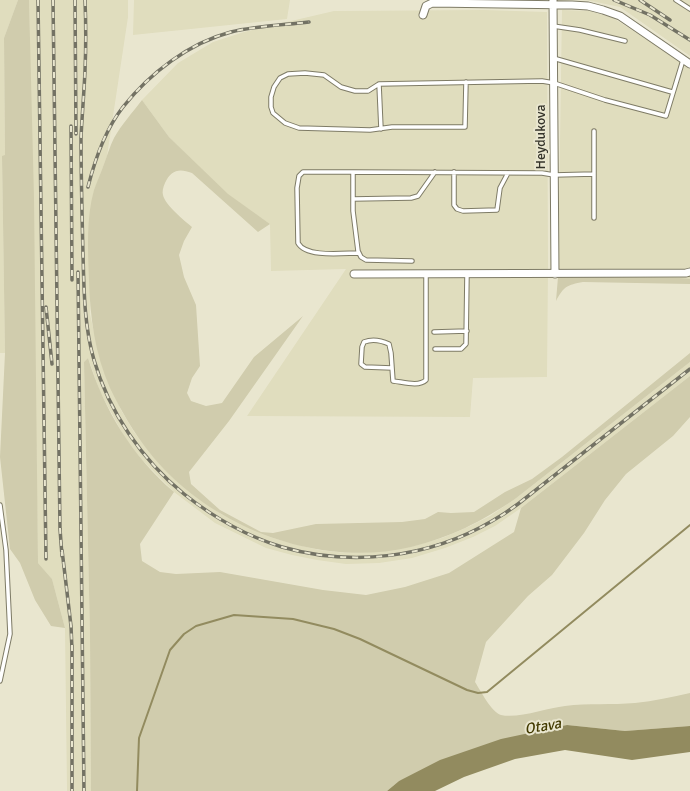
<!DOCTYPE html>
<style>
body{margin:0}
canvas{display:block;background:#e9e6cf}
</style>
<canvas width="690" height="791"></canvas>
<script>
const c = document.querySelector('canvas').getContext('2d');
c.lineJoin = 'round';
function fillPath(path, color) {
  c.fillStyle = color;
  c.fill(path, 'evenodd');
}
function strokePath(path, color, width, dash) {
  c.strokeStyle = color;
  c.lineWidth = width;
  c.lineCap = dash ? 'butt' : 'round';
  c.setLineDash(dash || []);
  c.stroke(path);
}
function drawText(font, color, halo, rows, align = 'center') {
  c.font = font + ' Signika,sans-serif';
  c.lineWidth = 4;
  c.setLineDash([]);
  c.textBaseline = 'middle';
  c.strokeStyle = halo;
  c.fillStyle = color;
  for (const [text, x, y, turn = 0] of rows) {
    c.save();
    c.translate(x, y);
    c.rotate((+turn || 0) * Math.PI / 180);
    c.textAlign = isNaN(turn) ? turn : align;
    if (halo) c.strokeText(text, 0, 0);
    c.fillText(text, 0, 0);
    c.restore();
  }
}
fillPath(new Path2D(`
 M 0,0 L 18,0 L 4,38 L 5,156 L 2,156 L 5,353 L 0,353 Z
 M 29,0 L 128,0 L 128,17 L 107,156 L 94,191 L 90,314 L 99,355 L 104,371 L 121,410 L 134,432 L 150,453 L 172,476 L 200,499 L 221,514 L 270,537 L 294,544 L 319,550 L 346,553 L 378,552 L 410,547 L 442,538 L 468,527 L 490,516 L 515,499 L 690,362 L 690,376 L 521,508 L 495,526 L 473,537 L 445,548 L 412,558 L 379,563 L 346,564 L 317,560 L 292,555 L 266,548 L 215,523 L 174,492 L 142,460 L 125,438 L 100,392 L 88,358 L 84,362 L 90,636 L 91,791 L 67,791 L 65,628 L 52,579 L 38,563 Z
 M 134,0 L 290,0 L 287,19 L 133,35 Z
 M 586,0 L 690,0 L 690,56 L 620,7 Z
 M 484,10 L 547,12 L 548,268 L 547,377 L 473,378 L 470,417 L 247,416 L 346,269 L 271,271 L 270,224 L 228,195 L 169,137 L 142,100 L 178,63 L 213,42 L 244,32 L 334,11 Z
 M 562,10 L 589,11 L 613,18 L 690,67 L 690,279 L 558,277 Z`), '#e0ddbe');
fillPath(new Path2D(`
 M 18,0 L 29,0 L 34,198 L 38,563 L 52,579 L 65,628 L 51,626 L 35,600 L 20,563 L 10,549 L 0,457 L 5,353 L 2,156 L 5,155 L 4,38 Z
 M 142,100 L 169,137 L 228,194 L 270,224 L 258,232 L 192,173 C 179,168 171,170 165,183 C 163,187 162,192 163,195 C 165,205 185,221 192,227 L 184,241 L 179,255 L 184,277 L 196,305 L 200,366 L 192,378 L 187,393 L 191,401 L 206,406 L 222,403 L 254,357 L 303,316 L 229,421 L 189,472 L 191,484 L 220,510 L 261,532 L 273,533 L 316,524 L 402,522 L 425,519 L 438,512 L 451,513 L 474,512 L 505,492 L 532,479 L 562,457 L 690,353 L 690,362 L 515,499 C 481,522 451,537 411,547 C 318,569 209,527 149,452 C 134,433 121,411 110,388 C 95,354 90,317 89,280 C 88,251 86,218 94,190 C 97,181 101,173 104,164 C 107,156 110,146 114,138 C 121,125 133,112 142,100 Z
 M 558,277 L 679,278 L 690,279 L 690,284 L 583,282 C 567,285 564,286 556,301 Z
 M 88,358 C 104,410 132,456 174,492 L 140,544 L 142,561 L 160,572 L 176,574 L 220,572 L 323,590 L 366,595 L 405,587 L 449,573 L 514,532 L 521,508 L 690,376 L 690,417 L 673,436 L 626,474 L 605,500 L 584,533 L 552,575 L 528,596 L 486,642 L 475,682 C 481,691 491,712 501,715 C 518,719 547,708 565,706 C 588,703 612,705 635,703 C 654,701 672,697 690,693 L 690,726 L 625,731 L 567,725 L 399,781 L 387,791 L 91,791 L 90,636 L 84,362 Z`), '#d0ccad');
fillPath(new Path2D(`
 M 567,725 L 625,731 L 690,726 L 690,752 L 632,760 L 565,750 L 515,759 L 464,777 L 435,791 L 387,791 L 399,781 L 440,760 L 501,739 Z`), '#928b5f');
strokePath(new Path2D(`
 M 137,791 L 139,738 L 170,650 L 184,634 L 196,626 L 234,615 L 293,619 L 334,629 L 360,639 L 467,690 L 478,693 L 487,692 L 690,525`), '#928b5f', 2);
const service = new Path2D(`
 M 676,0 L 690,9
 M 553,26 L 580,30 L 625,41
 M 553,58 L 672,92
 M 466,82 L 465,127 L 392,127 L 370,130 L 299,128 L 285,123 L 273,113 L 271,107 L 271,97 L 274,87 L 280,78 L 288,74 L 305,73 L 324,75 L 341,87 L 355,91 L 368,91 L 379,84 L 542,81 L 554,83 L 605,100 L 666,116 L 683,60
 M 379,84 L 381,129
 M 353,172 L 303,172 L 299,176 L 297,188 L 298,243 C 306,258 344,253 359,253
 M 454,172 L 454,205 L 457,209 L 463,211 L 497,210 L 500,188 L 508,173
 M 353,199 L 411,198 L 418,196 L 435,172
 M 594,218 L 594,131
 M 412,261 L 366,260 L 361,257 L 358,251 L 353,211 L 353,172 L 542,173 L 554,175 L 594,174
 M 434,332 L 467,331
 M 435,349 L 461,349 L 466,344 L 467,274
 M 392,368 L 365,367 L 361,364 L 362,347 L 364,342 C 372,339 380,340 389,344 L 391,353 L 393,381 C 403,382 419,387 426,380 L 426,274
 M 0,505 L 6,550 L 10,634 L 0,681`);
const minor = new Path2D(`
 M 553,0 L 555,274
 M 423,15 L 426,6 L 432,3 L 572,5 L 588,6 L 603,10 L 620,16 L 690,64
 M 354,274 L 686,273 L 690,272`);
strokePath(service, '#7e7b66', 5.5);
strokePath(minor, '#7e7b66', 9);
strokePath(service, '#fff', 3.5);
strokePath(minor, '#fff', 7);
const rail = new Path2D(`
 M 38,0 L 46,559
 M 53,0 L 60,529 L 62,556
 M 75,0 L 76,134
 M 85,0 C 86,24 86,47 85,71 C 84,93 82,116 81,138 C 81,176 82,215 83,254 C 84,289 84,326 94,360 C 109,412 142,460 184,494 C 213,517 246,536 282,547 C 352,567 429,558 492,521 C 501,516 510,510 518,504 L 690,369
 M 614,0 L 650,15 L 690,40
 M 640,0 L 670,20
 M 71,126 L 72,280
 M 88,187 C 95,159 105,130 123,107 C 150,73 189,43 231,32 C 256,26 284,25 309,22
 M 78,272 L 84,791
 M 46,307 L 52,364
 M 62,550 L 71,626 L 72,650
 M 72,645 L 72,791`);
strokePath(rail, '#737264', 3.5);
strokePath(rail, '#e9e6cf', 2, [6]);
drawText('14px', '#34332a', '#e9e6cf', [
 ["Heydukova",541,137,-90]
]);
drawText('italic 15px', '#423a00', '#e9e6cf', [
 ["Otava",543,727,-10]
]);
</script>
